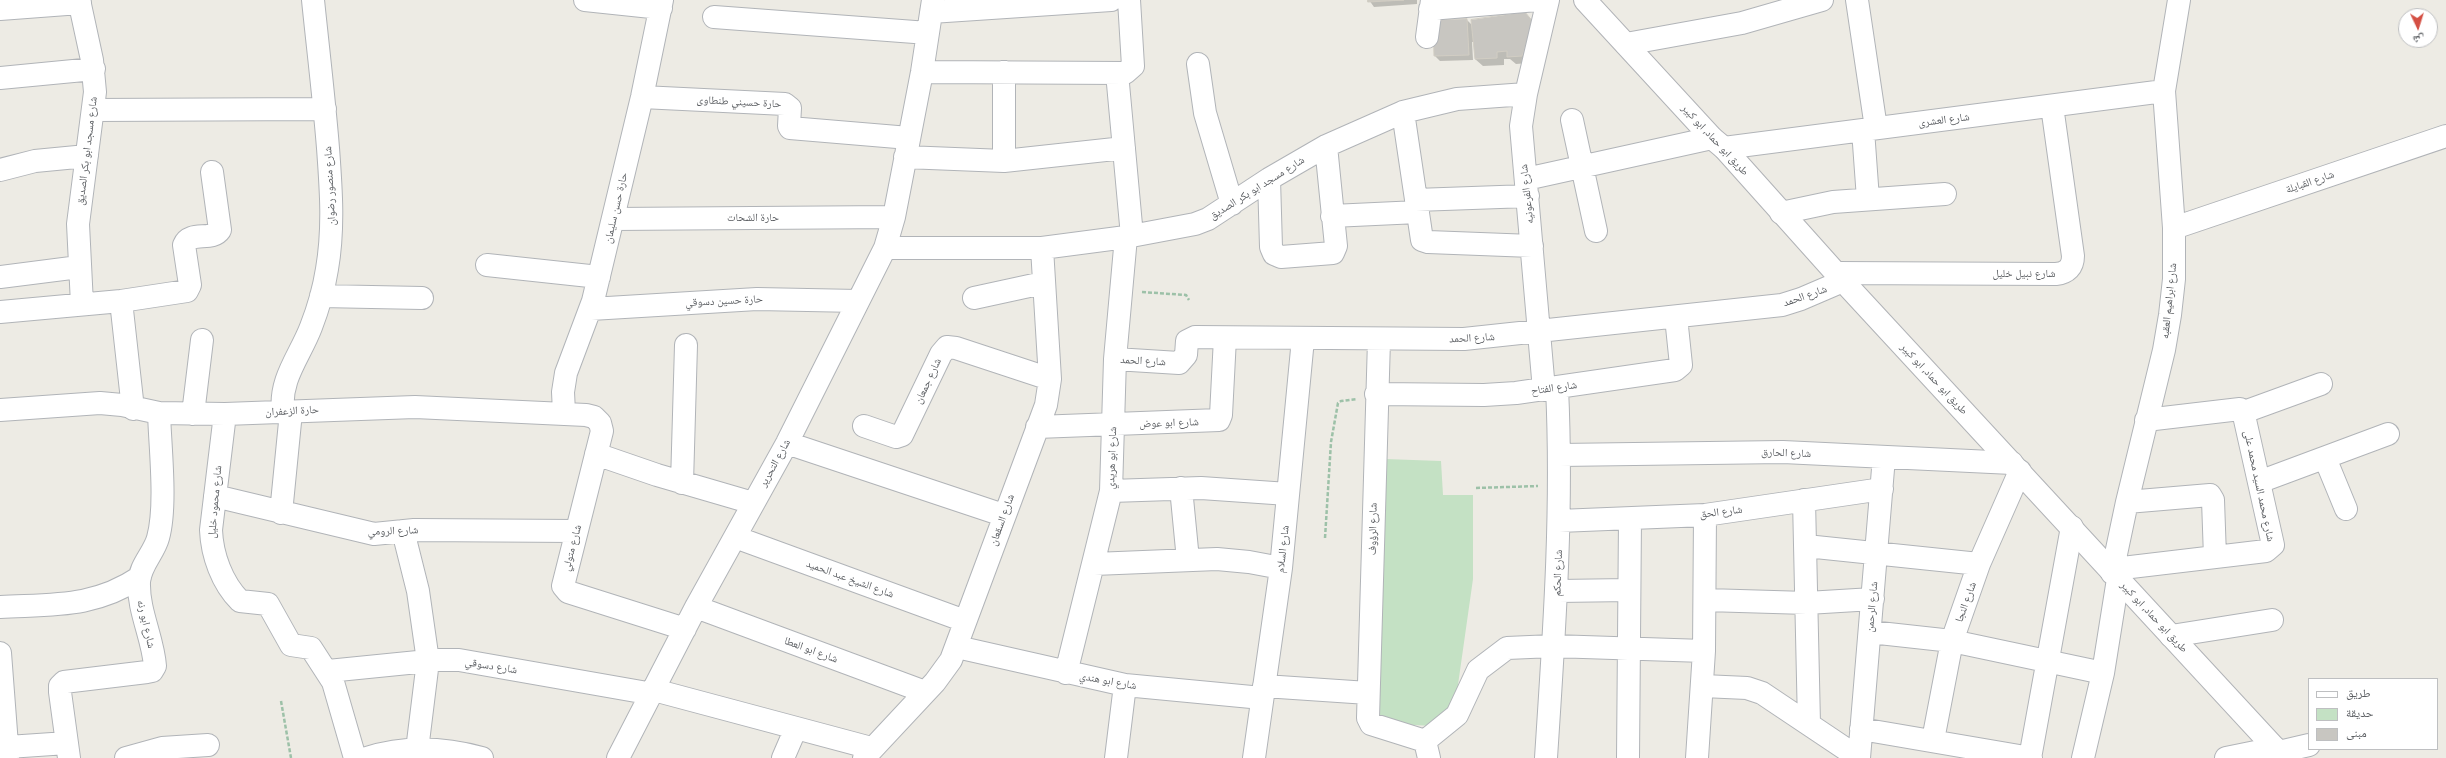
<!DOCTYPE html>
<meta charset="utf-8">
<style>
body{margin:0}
#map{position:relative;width:2446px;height:758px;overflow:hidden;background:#edebe4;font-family:Figtree,"Noto Naskh Arabic",sans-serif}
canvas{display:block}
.legend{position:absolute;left:2308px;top:678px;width:130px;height:72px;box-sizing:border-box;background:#fff;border:1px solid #bebfc1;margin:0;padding:5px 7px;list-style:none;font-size:12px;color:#5c5f63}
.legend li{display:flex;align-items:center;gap:8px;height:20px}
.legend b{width:20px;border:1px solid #bebfc1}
.north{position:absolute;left:2398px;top:8px;width:40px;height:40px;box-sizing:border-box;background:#fff;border:1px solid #bebfc1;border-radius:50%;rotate:176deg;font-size:11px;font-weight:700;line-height:16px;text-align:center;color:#5c5f63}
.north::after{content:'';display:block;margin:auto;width:14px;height:18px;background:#d44f43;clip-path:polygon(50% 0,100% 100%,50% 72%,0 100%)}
</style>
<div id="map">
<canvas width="2446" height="758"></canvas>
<ul class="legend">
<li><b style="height:5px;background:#fff"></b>طريق</li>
<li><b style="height:11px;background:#c4e1c4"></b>حديقة</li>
<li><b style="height:11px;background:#c8c6c1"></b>مبنى</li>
</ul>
<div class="north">ش</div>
</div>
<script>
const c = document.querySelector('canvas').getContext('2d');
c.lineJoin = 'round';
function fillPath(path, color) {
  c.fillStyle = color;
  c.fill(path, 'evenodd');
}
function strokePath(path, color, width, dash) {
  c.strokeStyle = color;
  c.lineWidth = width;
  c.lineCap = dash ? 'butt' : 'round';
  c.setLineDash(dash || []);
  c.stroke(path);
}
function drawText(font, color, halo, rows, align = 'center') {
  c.font = font + ' Figtree,"Noto Naskh Arabic",sans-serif';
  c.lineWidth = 4;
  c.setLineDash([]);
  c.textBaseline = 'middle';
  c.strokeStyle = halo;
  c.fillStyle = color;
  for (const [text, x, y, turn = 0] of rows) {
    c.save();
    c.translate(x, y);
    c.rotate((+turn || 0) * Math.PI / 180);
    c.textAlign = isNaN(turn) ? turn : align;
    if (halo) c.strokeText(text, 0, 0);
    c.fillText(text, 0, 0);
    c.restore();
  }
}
fillPath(new Path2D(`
 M 1385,459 L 1441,461 L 1443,495 L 1473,495 L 1473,579 L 1452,727 L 1376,723 Z`), '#c4e1c4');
fillPath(new Path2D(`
 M 1369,0 L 1417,0 L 1417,4 L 1374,7 Z
 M 1524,14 L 1529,63 L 1516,64 L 1510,59 L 1504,59 L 1504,65 L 1483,66 L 1475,59 L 1474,42 L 1472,42 L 1473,60 L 1440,61 L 1435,56 L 1434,21 L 1467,20 L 1473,26 Z`), '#0003');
const building = new Path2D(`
 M 1368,0 L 1404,0 L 1368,2 Z
 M 1525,12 L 1534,23 L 1522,56 L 1507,57 L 1507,51 L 1497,52 L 1497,58 L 1475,59 L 1471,20 Z
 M 1467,19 L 1469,55 L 1434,56 L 1433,20 Z`);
fillPath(building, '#c8c6c1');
strokePath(building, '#d1cdc3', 1);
const street = new Path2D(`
 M 79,0 L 92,60 L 95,92 L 78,224 L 82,304
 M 585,0 L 661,8
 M 1857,0 L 1876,128
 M 0,9 L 80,3
 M 1430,9 L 1537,0
 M 931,12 L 1111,0
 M 714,17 L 928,33
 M 1427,37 L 1432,0
 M 1626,44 L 1742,23 L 1822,0
 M 1198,64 L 1205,113 L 1232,204
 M 922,72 L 1125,73 L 1133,66 L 1129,0
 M 1117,73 L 1132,236
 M 0,78 L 94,69
 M 642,97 L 785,104 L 790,108 L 789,126 L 790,128 L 909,138
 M 93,110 L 325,109
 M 1403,112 L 1422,240 L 1428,242 L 1532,246
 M 1572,120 L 1596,231
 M 1863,130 L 1868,199
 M 1724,148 L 2164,91
 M 905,157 L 1004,161 L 1124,148
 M 1004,161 L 1004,72
 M 0,170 L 35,161 L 87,156
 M 1269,179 L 1271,247 L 1274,254 L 1281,257 L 1333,253 L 1336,246 L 1326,146
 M 1526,179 L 1712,138
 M 1416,200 L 1528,196
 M 1781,213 L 1833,202 L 1945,194
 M 1332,216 L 1418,212
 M 613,219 L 894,217
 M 2174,228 L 2446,136
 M 885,248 L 1042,248 L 1126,237 L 1195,224 L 1208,219 L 1269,179 L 1326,146 L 1403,112 L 1457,99 L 1526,94
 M 487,265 L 599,277
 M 1836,273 L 2056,274 C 2067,273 2073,267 2073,256 L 2052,106
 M 0,277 L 79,267
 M 321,296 L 422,298
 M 974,298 L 1043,283
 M 121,301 L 133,409
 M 591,309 L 757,299 L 858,301
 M 0,312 L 121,301 L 187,291 L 190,285 L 184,245 C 190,230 212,242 220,230 L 212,172
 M 1379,340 L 1368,718 L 1371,724 L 1425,741 L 1429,758
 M 1115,359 L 1179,363 L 1186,355 L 1187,341 L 1195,337 L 1464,339 L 1782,305 L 1801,299 L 1843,281
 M 1544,390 L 1521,126 L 1526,94 L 1548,0
 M 1376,394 L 1484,395 L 1516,393 L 1675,370 L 1681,365 L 1676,317
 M 0,410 L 100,403 L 122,405 L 159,413 L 225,414 L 415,407 L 586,415 L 594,417 L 600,423 L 602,431 L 563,586 L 568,592 L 685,629
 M 283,412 C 279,379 300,356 311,327 C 318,309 324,288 327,269 C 334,228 331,189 328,148 C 324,98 318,49 313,0
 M 564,412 L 563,392 L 566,373 L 593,301 L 642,97 L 662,0
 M 2244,412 L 2321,384
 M 193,414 L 202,340
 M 225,414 L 211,530 C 212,555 222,583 240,601 L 268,604 L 291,645 L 311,648 L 333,682 L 355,758
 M 864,426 L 896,437 L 902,435 L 941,354 L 947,347 L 956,348 L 1050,379
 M 1037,427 L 1219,420 L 1221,415 L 1225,338
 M 787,443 L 1003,515
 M 596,454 L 657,475 L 753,503
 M 1560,455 L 1783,452 L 2012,463
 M 2325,458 L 2346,509
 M 2259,482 L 2388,434
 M 682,483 L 686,345
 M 1181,488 L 1188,560
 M 1111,491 L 1201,488 L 1288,494
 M 215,496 L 374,534 L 414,530 L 576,531
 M 1804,500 L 1809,724
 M 2127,502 L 2210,495 L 2213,500 L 2215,557
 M 281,513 L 291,412
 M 1559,521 L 1705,515 L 1882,489
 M 403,531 L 418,591 L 428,661 L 417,750
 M 735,537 L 965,621
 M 1806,546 L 1979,564
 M 1094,564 L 1217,559 L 1249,562 L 1281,568
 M 2114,569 L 2266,551 L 2273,545 L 2243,411 L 2240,409 L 2146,420
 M 2112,573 L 2127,502 L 2164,350 L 2170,315 L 2174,279 L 2174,228 L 2164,91 L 2179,0
 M 1558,591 L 1629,590
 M 1706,600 L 1807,603 L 1873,599
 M 0,607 C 53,604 94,608 140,577
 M 696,607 L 925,692
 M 1870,632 L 1952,641 L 2103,673
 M 2171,636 L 2272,620
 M 957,647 L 1125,685 L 1262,698
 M 0,653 L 8,758
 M 328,671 L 438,660 L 459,660 L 653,694
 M 1066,673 L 1111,491 L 1115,359 L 1126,237
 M 1264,686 L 1368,693
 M 1703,686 L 1747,688 L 1762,693 L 1859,758
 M 654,690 L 871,748
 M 1861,729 L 2031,758
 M 1933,740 L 1952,641 L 1979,564 L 2020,471
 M 1425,741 L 1457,715 L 1478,670 L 1507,648 L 1553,646 L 1704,651
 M 8,747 L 67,743
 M 2279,752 L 2309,745
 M 69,758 L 60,692 L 60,686 L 64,682 L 147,672 L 152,671 L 155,666 C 153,638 138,611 139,582 C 140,565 154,553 158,538 C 167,506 160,447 159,413
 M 126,758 L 162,748 L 208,745
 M 367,758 C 404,746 445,748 482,758
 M 618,758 L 696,607 L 787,443 L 885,248 L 894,217 L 922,72 L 933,0
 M 783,758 L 796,728
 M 864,758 L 935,682 L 951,660 L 1046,405 L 1050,379 L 1042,248
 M 1116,758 L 1125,685
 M 1254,758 L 1281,568 L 1303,339
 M 1546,758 C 1554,635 1563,512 1557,388
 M 1628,758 L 1630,519
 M 1697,758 L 1704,651 L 1705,515
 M 1859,758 L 1884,457
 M 2030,758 L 2072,527
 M 2083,758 L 2103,673 L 2118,579
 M 2226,758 L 2275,748`);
const secondary = new Path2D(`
 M 1585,0 L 1712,138 L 1724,148 L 1843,281 L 2284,758`);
strokePath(street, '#b1b4b8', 24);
strokePath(secondary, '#b1b3b7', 24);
strokePath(new Path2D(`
 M 1142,292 L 1186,295 L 1189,300
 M 1476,488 L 1538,486
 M 1325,538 L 1331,442 L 1338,403 L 1341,401 L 1357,399
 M 281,701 L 291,758`), '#9dc1a8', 2.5, [4, 2]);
strokePath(street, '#fff', 22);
strokePath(secondary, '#fff', 22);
drawText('11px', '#5c5f63', '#fff', [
 ["حارة حسيني طنطاوى",739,102,3],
 ["شارع العشرى",1944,120,-7],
 ["طريق ابو حماد, ابو كبير",1715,140,47],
 ["شارع مسجد ابو بكر الصديق",87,151,-83],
 ["شارع القبايلة",2310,182,-19],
 ["شارع منصور رضوان",330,186,-93],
 ["شارع مسجد ابو بكر الصديق",1257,188,-32],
 ["شارع الفرعونيه",1527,194,-96],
 ["حارة حسن سليمان",616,208,-77],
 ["حارة الشحات",753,218],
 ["شارع نبيل خليل",2024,274],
 ["شارع الحمد",1805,296,-19],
 ["حارة حسين دسوقي",724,301,-3],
 ["شارع ابراهيم العقبه",2169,301,-84],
 ["شارع الحمد",1472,338,-3],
 ["شارع الحمد",1143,361,3],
 ["طريق ابو حماد, ابو كبير",1934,379,47],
 ["شارع جمعان",928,381,-65],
 ["شارع الفتاح",1554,388,-8],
 ["حارة الزعفران",292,411,-3],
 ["شارع ابو عوض",1169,423,-2],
 ["شارع الحارق",1786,453,2],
 ["شارع ابو هريدي",1112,458,-88],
 ["شارع التحرير",775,463,-61],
 ["شارع محمد السيد محمد على",2259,486,78],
 ["شارع محمود خليل",215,502,-85],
 ["شارع الحق",1721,512,-7],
 ["شارع السقعان",1002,520,-70],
 ["شارع الرؤوف",1373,529,-89],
 ["شارع الرومي",393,531,-2],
 ["شارع متولي",572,548,-75],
 ["شارع السلام",1283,549,-84],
 ["شارع الحكم",1558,573,-88],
 ["شارع الشيخ عبد الحميد",850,579,20],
 ["شارع النجا",1966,602,-70],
 ["شارع الرحمن",1872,607,-85],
 ["طريق ابو حماد, ابو كبير",2154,617,47],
 ["شارع ابو رنه",146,624,77],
 ["شارع ابو العطا",811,650,20],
 ["شارع دسوقي",491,666,9],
 ["شارع ابو هندي",1108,681,10]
]);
</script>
